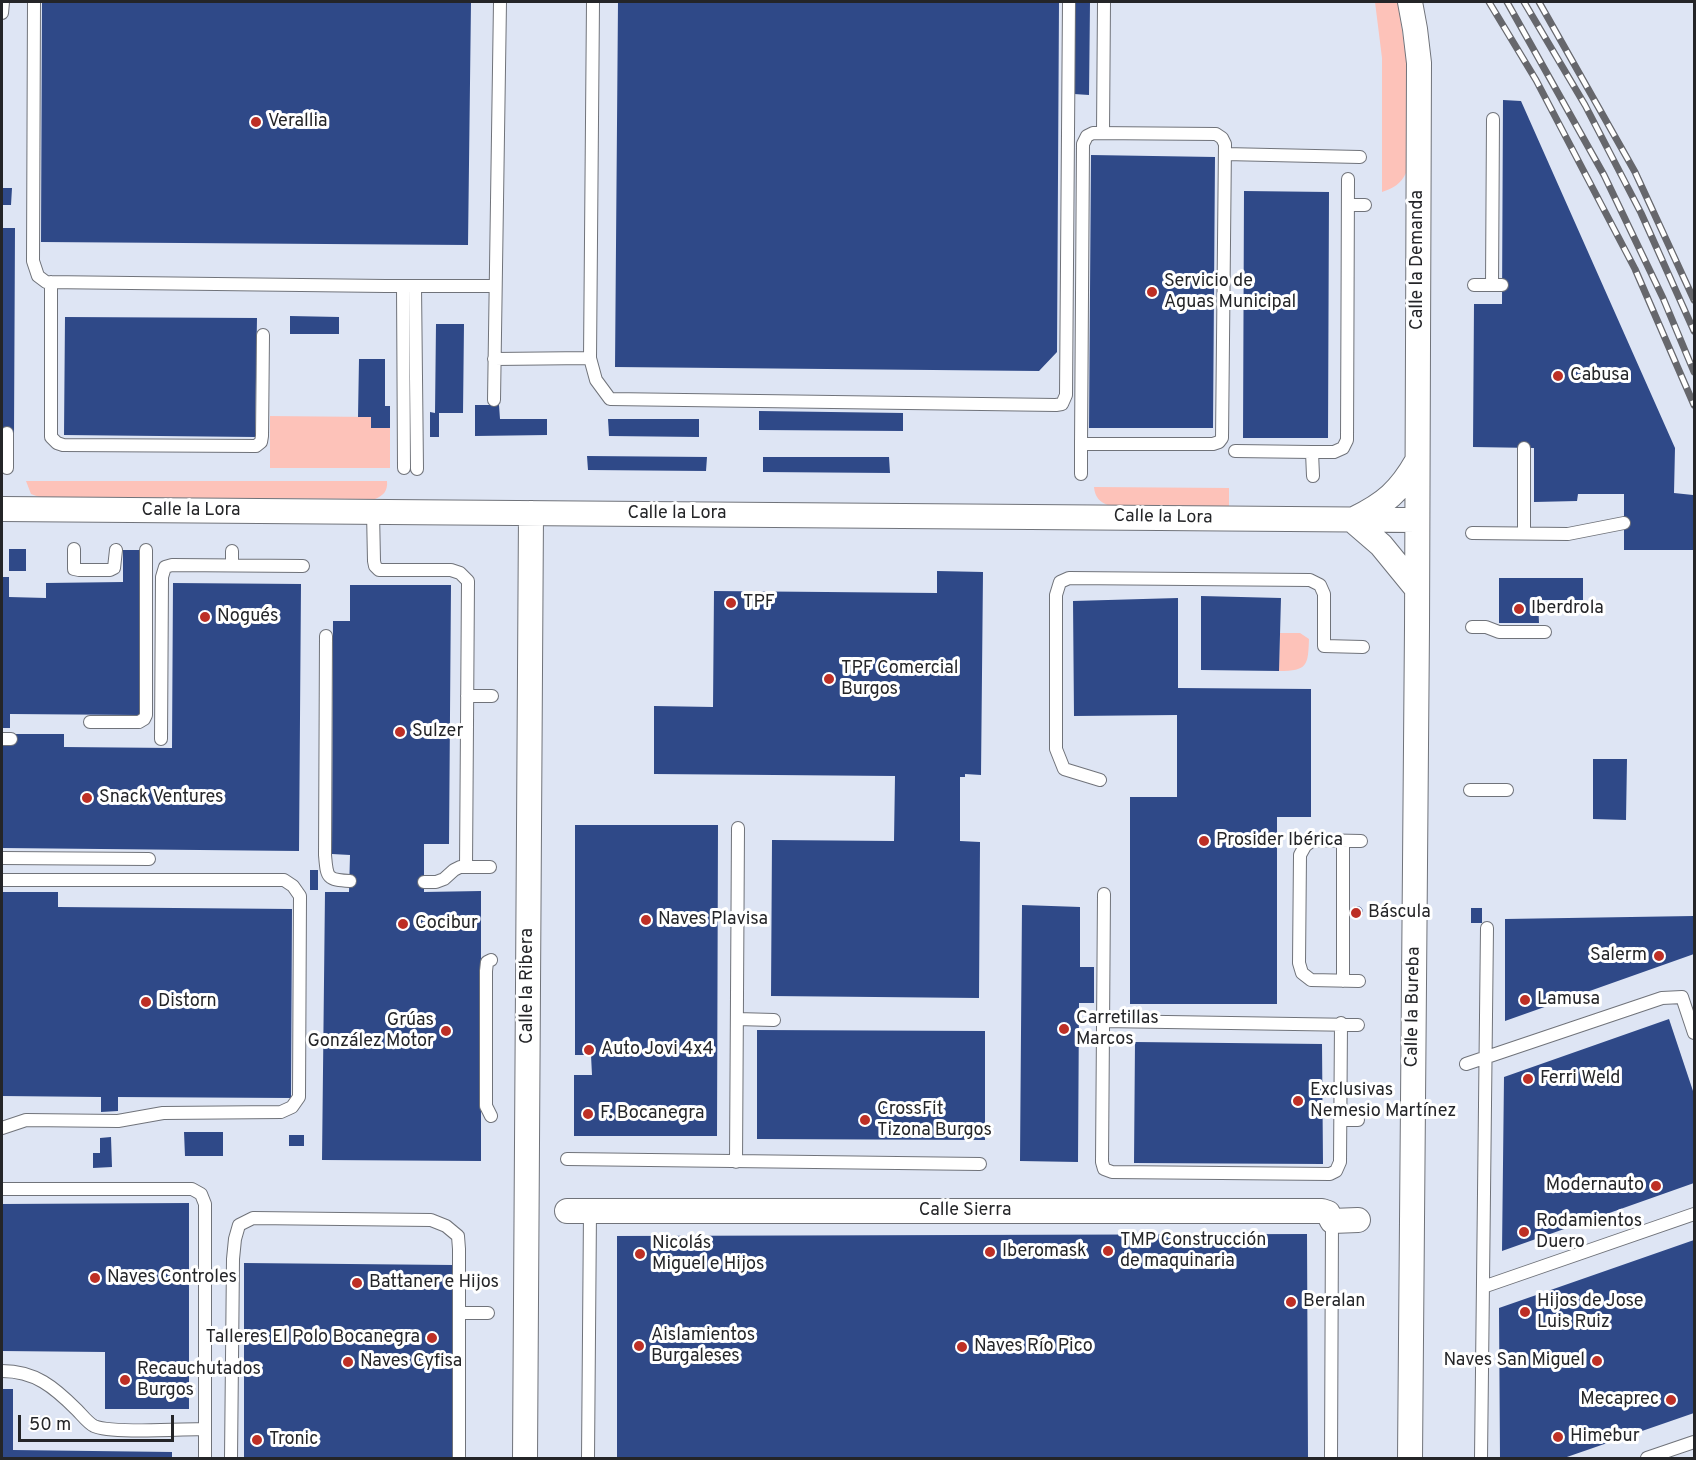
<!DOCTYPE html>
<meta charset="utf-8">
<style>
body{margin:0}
#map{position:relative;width:1696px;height:1460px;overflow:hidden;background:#eef1f9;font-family:Overpass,sans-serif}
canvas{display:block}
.frame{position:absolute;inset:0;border:3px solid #242528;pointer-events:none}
.scale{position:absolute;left:18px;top:1415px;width:156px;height:27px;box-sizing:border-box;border:3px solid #242528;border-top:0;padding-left:8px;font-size:18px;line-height:21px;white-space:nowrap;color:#242528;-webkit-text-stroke:4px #fff;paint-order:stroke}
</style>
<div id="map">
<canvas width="1696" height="1460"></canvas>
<div class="frame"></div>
<div class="scale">50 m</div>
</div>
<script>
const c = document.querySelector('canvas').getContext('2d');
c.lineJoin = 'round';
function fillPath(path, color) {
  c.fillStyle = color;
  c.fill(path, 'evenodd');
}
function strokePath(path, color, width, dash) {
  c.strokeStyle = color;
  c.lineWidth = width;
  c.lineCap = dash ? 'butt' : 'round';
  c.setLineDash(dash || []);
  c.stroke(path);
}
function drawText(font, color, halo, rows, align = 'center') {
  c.font = font + ' Overpass,sans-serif';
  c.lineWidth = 6;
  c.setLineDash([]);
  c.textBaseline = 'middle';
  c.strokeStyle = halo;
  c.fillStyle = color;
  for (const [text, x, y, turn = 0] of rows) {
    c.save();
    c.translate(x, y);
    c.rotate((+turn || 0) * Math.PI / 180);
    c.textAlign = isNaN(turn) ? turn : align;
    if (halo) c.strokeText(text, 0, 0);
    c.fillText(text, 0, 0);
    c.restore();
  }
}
fillPath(new Path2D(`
 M 2,2 L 1694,2 L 1694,1458 L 2,1458 Z`), '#dee5f4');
fillPath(new Path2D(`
 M 1375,2 L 1398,2 L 1406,59 L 1406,173 C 1401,184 1393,188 1382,192 L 1382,58 Z
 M 270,416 L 371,417 L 372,428 L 390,428 L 390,468 L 270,468 Z
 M 26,481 L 387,481 C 388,491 383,496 375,499 L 39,497 L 31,494 Z
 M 1094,487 L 1229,488 L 1229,507 L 1110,506 C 1100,502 1095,498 1094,487 Z
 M 1280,633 L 1300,633 L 1309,639 C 1308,665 1308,671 1279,671 Z`), '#fdc2b9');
fillPath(new Path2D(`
 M 42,2 L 471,2 L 468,245 L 41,242 Z
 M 618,2 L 1059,2 L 1057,352 L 1039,371 L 615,367 Z
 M 1075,2 L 1090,2 L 1089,95 L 1074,94 Z
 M 1503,100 L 1521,101 L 1675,448 L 1674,493 L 1693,495 L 1694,498 L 1694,550 L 1624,550 L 1624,494 L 1578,494 L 1577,501 L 1534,502 L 1534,448 L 1473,447 L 1474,304 L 1502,304 Z
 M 1091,155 L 1215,157 L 1213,428 L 1089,428 Z
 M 2,188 L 12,188 L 11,205 L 2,205 Z
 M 1244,191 L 1329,192 L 1328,438 L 1243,438 Z
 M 2,228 L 15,228 L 14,434 L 2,433 Z
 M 290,316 L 339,317 L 339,334 L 290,334 Z
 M 65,317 L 257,318 L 255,437 L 64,435 Z
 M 436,324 L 464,324 L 463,413 L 439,413 L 439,437 L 430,437 L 430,412 L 435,413 Z
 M 359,359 L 385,359 L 385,406 L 390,406 L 390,428 L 371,428 L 371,417 L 358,417 Z
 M 475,405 L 499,405 L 500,419 L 547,419 L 547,435 L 475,436 Z
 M 759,411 L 903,413 L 903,431 L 759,430 Z
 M 608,419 L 699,419 L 699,437 L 609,436 Z
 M 587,456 L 707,457 L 706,471 L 588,470 Z
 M 763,457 L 889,457 L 890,473 L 763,472 Z
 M 9,549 L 26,549 L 26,571 L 9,571 Z
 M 123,550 L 139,550 L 139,715 L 10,714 L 10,728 L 2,728 L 2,577 L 9,577 L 9,597 L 46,598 L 46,583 L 123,582 Z
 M 937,571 L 983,572 L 981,775 L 965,774 L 965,777 L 960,777 L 960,841 L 980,842 L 979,998 L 771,996 L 772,840 L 894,841 L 895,776 L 654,774 L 654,706 L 713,707 L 714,591 L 937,593 Z
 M 1499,578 L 1583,578 L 1583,600 L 1538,600 L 1539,623 L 1499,623 Z
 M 173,583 L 301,584 L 299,851 L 2,848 L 2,746 L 11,746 L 11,734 L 64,734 L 64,747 L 172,748 Z
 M 350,585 L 451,585 L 449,844 L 424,844 L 424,892 L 481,891 L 481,1161 L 322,1160 L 325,892 L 349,892 L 350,855 L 332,854 L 333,621 L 350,621 Z
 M 1201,596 L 1281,598 L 1279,671 L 1201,670 Z
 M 1178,598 L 1178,688 L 1311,689 L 1311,817 L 1277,817 L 1277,1004 L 1130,1004 L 1130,797 L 1177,797 L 1177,715 L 1074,716 L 1073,601 Z
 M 1593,759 L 1627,759 L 1626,820 L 1593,819 Z
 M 575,825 L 718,825 L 717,1136 L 574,1136 L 574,1075 L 592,1075 L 591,1055 L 575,1055 Z
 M 310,870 L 318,870 L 318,890 L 310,890 Z
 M 2,892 L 58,892 L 58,907 L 292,909 L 291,1098 L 118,1097 L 118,1111 L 101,1112 L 101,1097 L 2,1096 Z
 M 1022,905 L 1080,907 L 1080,967 L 1094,967 L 1094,1003 L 1079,1003 L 1078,1162 L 1020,1161 Z
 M1351 912a6 6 0 1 1 12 0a6 6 0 1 1-12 0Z
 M 1471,908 L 1482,908 L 1482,923 L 1471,923 Z
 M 1694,916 L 1694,954 L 1505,1021 L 1505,919 Z
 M 1669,1019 L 1694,1094 L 1694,1183 L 1502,1251 L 1504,1077 Z
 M 757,1030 L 985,1031 L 985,1140 L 757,1139 Z
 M 1135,1042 L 1322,1044 L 1323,1164 L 1134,1163 Z
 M 184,1132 L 223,1132 L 223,1156 L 185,1156 Z
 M 289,1135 L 304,1135 L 304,1146 L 289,1146 Z
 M 111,1137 L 112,1167 L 93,1168 L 93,1153 L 100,1153 L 100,1138 Z
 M 189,1203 L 189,1409 L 105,1409 L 105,1352 L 2,1351 L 2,1204 Z
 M 1307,1234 L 1308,1458 L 617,1458 L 617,1236 Z
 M 1694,1240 L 1694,1413 L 1564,1458 L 1500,1458 L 1499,1308 Z
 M 244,1263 L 453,1265 L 452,1458 L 244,1458 Z
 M 2,1389 L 13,1389 L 13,1450 L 172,1452 L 172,1458 L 2,1458 Z`), '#2f4988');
const lane = new Path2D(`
 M 34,2 L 33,261 L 38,276 L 46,282 L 386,286 L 495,286
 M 593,2 L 590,358 L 596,380 L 610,399 L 1056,405 L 1062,404 L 1066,395 L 1069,2
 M 2,13 L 3,2
 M 1103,132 L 1104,2
 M 1225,154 L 1360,157
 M 1348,205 L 1365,205
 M 51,282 L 51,437 L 57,443 L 63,445 L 256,446 L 261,442 L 262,436 L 263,335
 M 1474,285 L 1502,285
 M 1492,285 L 1493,119
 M 403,286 L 404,468
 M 415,286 L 417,469
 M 494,359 L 590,358
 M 494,400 L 500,2
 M 1081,444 L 1213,444 L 1219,442 L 1222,438 L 1225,144 L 1222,138 L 1216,134 L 1093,133 L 1087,136 L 1083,144 L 1081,444 L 1081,474
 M 1524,448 L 1524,533
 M 1235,451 L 1312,452
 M 7,468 L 7,433
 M 1313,476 L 1312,452 L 1334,452 L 1343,448 L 1347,440 L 1348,179
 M 373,512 L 374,561 L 375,566 L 379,570 L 451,570 L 460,573 L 468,581 L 466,867
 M 1472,533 L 1568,534 L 1624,523
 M 74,549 L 74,569 L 79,570 L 110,570 L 114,568 L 116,550
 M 232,565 L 232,551
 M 1472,627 L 1486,627 L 1499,632 L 1545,632
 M 326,636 L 325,855 C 327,877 326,880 350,881
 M 467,696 L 492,696
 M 90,722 L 139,722 L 144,719 L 146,715 L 146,550
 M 2,739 L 11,739
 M 161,739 L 162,577 L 165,567 L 172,565 L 303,566
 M 1100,780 L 1064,769 L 1056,749 L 1056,595 L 1060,582 L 1069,578 L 1310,580 L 1320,585 L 1324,594 L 1324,646 L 1363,647
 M 1470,790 L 1507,790
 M 2,858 L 149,859
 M 2,880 L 284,880 L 293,886 L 300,896 L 299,1097 L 292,1107 L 281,1112 L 163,1113 L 118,1121 L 26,1120 L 2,1128
 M 424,882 L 436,882 L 444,879 L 454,870 L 460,867 L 490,867
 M 1104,894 L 1102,1162 L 1104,1169 L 1112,1172 L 1330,1174 L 1336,1171 L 1340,1162 L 1341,1023
 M 1343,981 L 1343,841
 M 1359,981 L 1311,980 L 1302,973 L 1299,963 L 1300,855 L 1305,846 L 1313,840 L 1361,841
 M 737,1019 L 774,1020
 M 1103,1021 L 1358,1025
 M 1466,1064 L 1662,998 L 1682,997 L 1694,1033
 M 491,1116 L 486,1106 L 486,971 L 487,962 L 491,960
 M 1341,1120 L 1358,1120
 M 567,1159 L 980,1164
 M 736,1162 L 738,828
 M 2,1189 L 192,1189 L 201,1194 L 205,1204 L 205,1458
 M 1483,1287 L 1694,1214
 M 459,1313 L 488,1313
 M 2,1371 C 35,1371 54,1387 77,1410 C 82,1415 88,1423 94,1426 C 111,1434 182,1429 205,1429
 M 231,1458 L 233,1259 L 235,1239 L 239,1225 L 253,1218 L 431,1220 L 446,1226 L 458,1236 L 459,1249 L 459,1458
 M 588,1458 L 590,1211
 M 1331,1458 L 1332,1221
 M 1481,1458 L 1487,928
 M 1647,1458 L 1694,1442`);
const street = new Path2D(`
 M 2,509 L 1417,520
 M 1354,519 C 1385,504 1400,491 1417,461
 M 1352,520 L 1381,545 L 1417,589
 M 567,1211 L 1322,1211 L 1328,1213 L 1332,1221 L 1358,1220
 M 525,1458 L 531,513
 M 1410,1458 L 1417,627 L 1419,63 L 1415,29 L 1410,2`);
strokePath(lane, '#70737a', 14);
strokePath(street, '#70737a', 26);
strokePath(lane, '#fff', 12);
strokePath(street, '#fff', 24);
const rail = new Path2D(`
 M 1489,2 L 1536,80 L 1635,269 L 1694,405
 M 1507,2 L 1604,175 L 1663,298 L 1694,372
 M 1524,2 L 1585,105 L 1641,213 L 1694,331
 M 1539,2 L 1635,172 L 1694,300`);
strokePath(rail, '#66676c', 7);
strokePath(rail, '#fff', 4.5, [14]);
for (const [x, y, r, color] of [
 [256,122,6,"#bd2f25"],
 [1152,292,6,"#bd2f25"],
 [1558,376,6,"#bd2f25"],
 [731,603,6,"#bd2f25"],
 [1519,609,6,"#bd2f25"],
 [205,617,6,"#bd2f25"],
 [829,679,6,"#bd2f25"],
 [400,732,6,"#bd2f25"],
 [87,798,6,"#bd2f25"],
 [1204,841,6,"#bd2f25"],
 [1356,913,6,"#bd2f25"],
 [646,920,6,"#bd2f25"],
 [403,924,6,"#bd2f25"],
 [1659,956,6,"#bd2f25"],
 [1525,1000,6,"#bd2f25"],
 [146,1002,6,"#bd2f25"],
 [1064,1029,6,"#bd2f25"],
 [446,1031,6,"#bd2f25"],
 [589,1050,6,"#bd2f25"],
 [1528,1079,6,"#bd2f25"],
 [1298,1101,6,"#bd2f25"],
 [588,1114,6,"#bd2f25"],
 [865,1120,6,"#bd2f25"],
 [1656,1186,6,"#bd2f25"],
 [1524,1232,6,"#bd2f25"],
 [1108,1251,6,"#bd2f25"],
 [990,1252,6,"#bd2f25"],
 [640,1254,6,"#bd2f25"],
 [95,1278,6,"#bd2f25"],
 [357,1283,6,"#bd2f25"],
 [1291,1302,6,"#bd2f25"],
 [1525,1312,6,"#bd2f25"],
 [432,1338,6,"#bd2f25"],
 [639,1346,6,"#bd2f25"],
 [962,1347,6,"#bd2f25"],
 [1597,1361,6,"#bd2f25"],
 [348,1362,6,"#bd2f25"],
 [125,1380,6,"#bd2f25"],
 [1671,1400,6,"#bd2f25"],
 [1558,1437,6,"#bd2f25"],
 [257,1440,6,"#bd2f25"]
]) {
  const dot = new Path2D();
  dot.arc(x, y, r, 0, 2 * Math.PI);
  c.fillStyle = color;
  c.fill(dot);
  strokePath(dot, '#fff', 2);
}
drawText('18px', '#242528', '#fff', [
 ["Verallia",268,122],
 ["Servicio de",1164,282],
 ["Aguas Municipal",1164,303],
 ["Cabusa",1570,376],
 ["TPF",743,603],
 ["Iberdrola",1531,609],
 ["Nogués",217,617],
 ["TPF Comercial",841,669],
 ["Burgos",841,690],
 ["Sulzer",412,732],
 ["Snack Ventures",99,798],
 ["Prosider Ibérica",1216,841],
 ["Báscula",1368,913],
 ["Naves Plavisa",658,920],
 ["Cocibur",415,924],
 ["Salerm",1647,956,"right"],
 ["Lamusa",1537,1000],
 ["Distorn",158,1002],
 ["Carretillas",1076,1019],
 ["Marcos",1076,1040],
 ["Grúas",434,1021,"right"],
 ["González Motor",434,1042,"right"],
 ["Auto Jovi 4x4",601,1050],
 ["Ferri Weld",1540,1079],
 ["Exclusivas",1310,1091],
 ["Nemesio Martínez",1310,1112],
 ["CrossFit",877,1110],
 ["Tizona Burgos",877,1131],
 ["F. Bocanegra",600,1114],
 ["Modernauto",1644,1186,"right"],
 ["Rodamientos",1536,1222],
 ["Duero",1536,1243],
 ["TMP Construcción",1120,1241],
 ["de maquinaria",1120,1262],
 ["Nicolás",652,1244],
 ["Miguel e Hijos",652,1265],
 ["Iberomask",1002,1252],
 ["Naves Controles",107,1278],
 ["Battaner e Hijos",369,1283],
 ["Beralan",1303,1302],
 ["Hijos de Jose",1537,1302],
 ["Luis Ruiz",1537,1323],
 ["Aislamientos",651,1336],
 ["Burgaleses",651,1357],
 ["Talleres El Polo Bocanegra",420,1338,"right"],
 ["Naves Río Pico",974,1347],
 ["Naves San Miguel",1585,1361,"right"],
 ["Naves Cyfisa",360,1362],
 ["Recauchutados",137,1370],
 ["Burgos",137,1391],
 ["Mecaprec",1659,1400,"right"],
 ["Himebur",1570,1437],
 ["Tronic",269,1440]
], 'left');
drawText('18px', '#242528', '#fff', [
 ["Calle la Demanda",1418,260,-90],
 ["Calle la Lora",191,511],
 ["Calle la Lora",677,514],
 ["Calle la Lora",1163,518,1],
 ["Calle la Ribera",528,986,-90],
 ["Calle la Bureba",1414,1007,-89],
 ["Calle Sierra",965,1211]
]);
</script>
